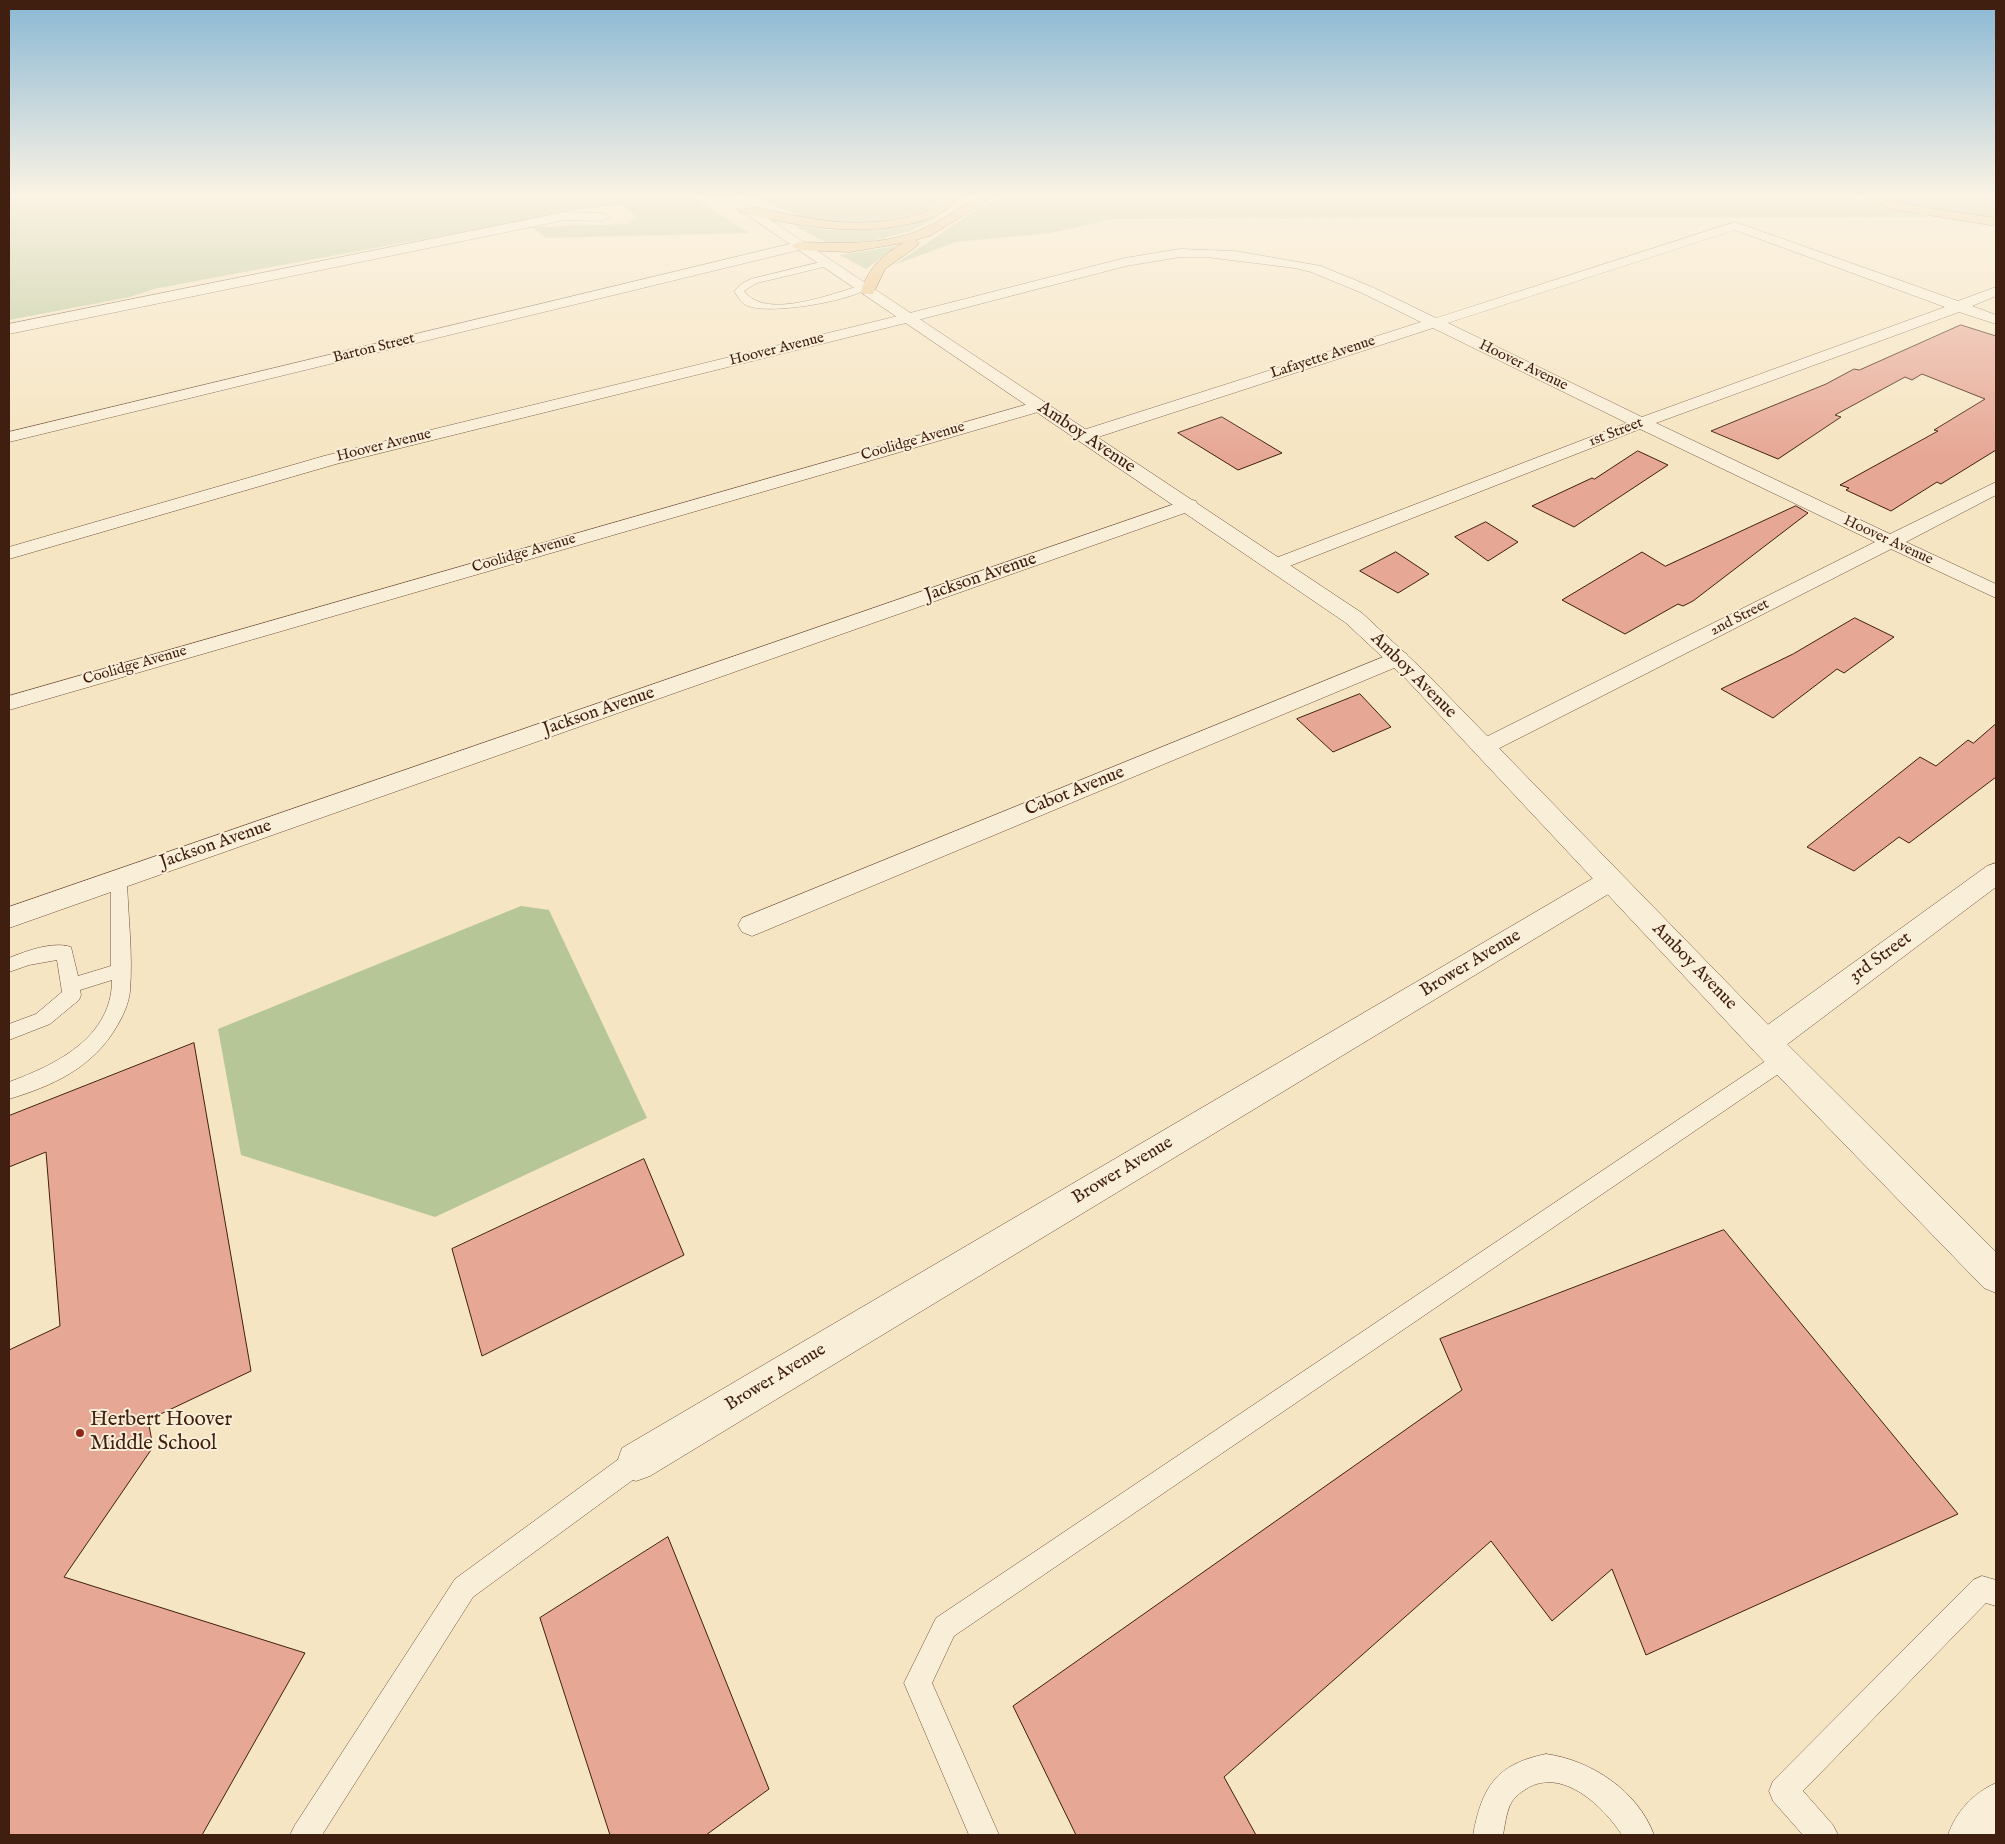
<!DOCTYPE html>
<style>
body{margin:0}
#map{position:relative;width:2005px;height:1844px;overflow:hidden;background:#f6e5c2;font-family:"IM FELL English",serif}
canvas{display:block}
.frame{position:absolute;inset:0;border:10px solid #401e10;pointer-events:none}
</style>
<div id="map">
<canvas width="2005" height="1844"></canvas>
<div class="frame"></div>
</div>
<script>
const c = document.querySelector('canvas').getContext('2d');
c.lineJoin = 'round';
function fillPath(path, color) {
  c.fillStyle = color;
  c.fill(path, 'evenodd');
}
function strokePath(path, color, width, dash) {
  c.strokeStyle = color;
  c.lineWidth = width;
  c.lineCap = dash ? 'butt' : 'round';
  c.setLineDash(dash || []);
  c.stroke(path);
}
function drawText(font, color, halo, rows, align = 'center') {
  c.font = font + ' "IM FELL English",serif';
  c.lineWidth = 4;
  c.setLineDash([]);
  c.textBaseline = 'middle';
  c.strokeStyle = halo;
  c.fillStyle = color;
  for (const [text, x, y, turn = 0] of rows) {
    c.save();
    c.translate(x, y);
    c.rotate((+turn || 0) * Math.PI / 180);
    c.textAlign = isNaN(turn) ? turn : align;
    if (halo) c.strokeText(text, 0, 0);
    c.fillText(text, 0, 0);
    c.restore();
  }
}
fillPath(new Path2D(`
 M 9,197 L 694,197 L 749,233 L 546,238 L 532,227 L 627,224 L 636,217 L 623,205 C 573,208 524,221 474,230 C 367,249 260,269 154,289 L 130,297 L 9,320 Z
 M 755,197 L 942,197 C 928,220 845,226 820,221 C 797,216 776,207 755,197 Z
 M 1005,197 L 1851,197 L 1929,217 L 1113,219 L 1050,233 L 956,242 L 894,265 L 979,208 Z
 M 1878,197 L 1996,197 L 1996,220 L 1922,208 Z
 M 939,216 L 911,231 L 872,241 L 827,243 L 793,225 L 829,230 L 876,230 Z
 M 897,246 L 866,269 L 840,255 Z
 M 521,906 L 549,910 L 647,1118 L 435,1217 L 241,1155 L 218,1029 Z`), '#b7c697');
const building = new Path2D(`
 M 1961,325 L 1996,336 L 1996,450 L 1941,484 L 1937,482 L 1891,511 L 1846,490 L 1849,488 L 1840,485 L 1938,431 L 1934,430 L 1985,399 L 1922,374 L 1912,380 L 1905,377 L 1835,415 L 1841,417 L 1778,459 L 1711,431 L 1826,384 L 1854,369 L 1859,370 Z
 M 1222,417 L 1282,453 L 1238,470 L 1178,433 Z
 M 1638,451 L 1668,465 L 1574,527 L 1532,506 L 1592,478 L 1594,479 Z
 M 1796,506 L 1808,513 L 1693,601 L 1683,606 L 1678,604 L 1625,634 L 1562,600 L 1642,552 L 1665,566 Z
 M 1486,522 L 1518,542 L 1488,561 L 1455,537 Z
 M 1396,552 L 1429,574 L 1398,593 L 1360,571 Z
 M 1855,618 L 1894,637 L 1844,673 L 1837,669 L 1773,718 L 1721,689 L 1793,654 Z
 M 1360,694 L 1391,727 L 1333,752 L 1297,719 Z
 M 1996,724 L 1996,777 L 1909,843 L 1899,837 L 1854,871 L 1807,847 L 1920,757 L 1936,766 L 1968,740 L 1973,743 Z
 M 194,1043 L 251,1371 L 148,1420 L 153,1447 L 64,1577 L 305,1653 L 202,1835 L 9,1835 L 9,1350 L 60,1326 L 46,1152 L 9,1167 L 9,1116 Z
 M 644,1159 L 684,1255 L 482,1356 L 452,1249 Z
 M 1724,1230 L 1958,1514 L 1646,1655 L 1612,1569 L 1552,1621 L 1491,1541 L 1224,1777 L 1256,1835 L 1076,1835 L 1013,1706 L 1462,1390 L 1440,1339 Z
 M 668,1537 L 769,1789 L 706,1835 L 610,1835 L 540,1618 Z`);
fillPath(building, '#e7a795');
strokePath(building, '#401e10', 1);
const service = new Path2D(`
 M 825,261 L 829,264 L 828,266 L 757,283 L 744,291 C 766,321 833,293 863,285 L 868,288 C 852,301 762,317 744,304 C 740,301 737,295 734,291 L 741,284 L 751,279 Z
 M 119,874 L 125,876 L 127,880 C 128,916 133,955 130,991 C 129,1003 123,1016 117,1026 C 93,1068 52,1086 9,1099 L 9,1082 C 55,1065 112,1038 112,980 L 80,990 L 81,995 L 79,1000 L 50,1024 L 9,1040 L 9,1024 L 36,1014 L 62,992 L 57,960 L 29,965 L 9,972 L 9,958 C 26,951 53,941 71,947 L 78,976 L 111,966 L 111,880 L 113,876 Z
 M 1783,1052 L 1790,1054 L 1793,1060 L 1790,1066 L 954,1636 L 932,1683 L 999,1835 L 969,1835 L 904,1683 L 936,1618 L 1776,1054 Z
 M 636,1450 L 645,1453 L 648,1462 L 645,1471 L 473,1597 L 322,1835 L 290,1835 L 295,1825 L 455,1579 L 627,1453 Z
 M 1982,1576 L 1996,1580 L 1996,1606 L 1986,1603 L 1803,1791 L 1833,1825 L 1838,1835 L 1803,1835 L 1773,1801 L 1769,1791 L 1773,1781 L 1973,1580 Z
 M 1546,1754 C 1591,1760 1638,1791 1654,1835 L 1622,1835 C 1604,1807 1562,1766 1526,1789 C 1520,1793 1514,1797 1510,1805 C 1506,1814 1505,1825 1503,1835 L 1473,1835 C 1482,1787 1496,1764 1546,1754 Z`);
const minor = new Path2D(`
 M 565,212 L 603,213 L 609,217 L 603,221 L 565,220 L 9,334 L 9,324 Z
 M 1735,222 L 1958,301 L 1996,287 L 1996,296 L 1972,306 L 1996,315 L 1996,324 L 1959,312 L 1656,423 L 1890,534 L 1996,482 L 1996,495 L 1906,542 L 1996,584 L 1996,598 L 1891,549 L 1484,756 L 1476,754 L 1472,748 L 1476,742 L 1875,542 L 1640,429 L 1282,569 L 1275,571 L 1268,569 L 1265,565 L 1268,561 L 1627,423 L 1433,328 L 1089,440 L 1077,440 L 1074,436 L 1077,432 L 1421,322 L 1362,293 L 1311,272 L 1295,268 L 1207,257 L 1180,257 L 1126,266 L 914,321 L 336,464 L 9,559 L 9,547 L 324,456 L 906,314 L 1125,258 L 1180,249 L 1235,251 L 1321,266 L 1372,287 L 1436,318 ZM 1735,230 L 1945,307 L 1642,417 L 1448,323 Z
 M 798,242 L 803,243 L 805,246 L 803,249 L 9,442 L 9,432 Z
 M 1039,401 L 1045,402 L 1047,406 L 1045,410 L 9,710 L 9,696 Z
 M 1189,499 L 1196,501 L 1198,505 L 1196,509 L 9,928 L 9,907 Z
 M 1398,651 L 1406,653 L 1409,658 L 1406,663 L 762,932 L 752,936 L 742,932 L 738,925 L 742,918 Z
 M 1996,863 L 1996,887 L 1777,1052 L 1766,1056 L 1755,1052 L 1751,1043 L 1755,1034 L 1987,866 Z
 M 1611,870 L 1620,873 L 1624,880 L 1620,887 L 650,1476 L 636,1481 L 622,1476 L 617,1462 L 622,1448 L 1602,873 Z
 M 1996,1783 L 1996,1835 L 1948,1835 C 1956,1812 1973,1793 1996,1783 Z`);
const tertiary = new Path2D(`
 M 721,197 L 736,197 L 1362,613 L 1422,669 L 1777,1034 L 1996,1252 L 1996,1293 L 1984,1288 L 1755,1052 L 1406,679 L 1346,623 Z`);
const trunk = new Path2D(`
 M 946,197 L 959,197 C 948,213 932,218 914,223 C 853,237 798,226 739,212 L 738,209 L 744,205 C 802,216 842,230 902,218 C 918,214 935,210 946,197 Z
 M 977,197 L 993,197 L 930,236 L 915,240 L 919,243 L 917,246 L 885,269 L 873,294 L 863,294 L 861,291 C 869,267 882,256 903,243 L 850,252 L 798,250 L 791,246 L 798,242 C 838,243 882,246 920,230 C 940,222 959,208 977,197 Z
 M 1864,197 L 1882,197 L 1894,202 L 1996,218 L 1996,226 L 1891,209 Z`);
strokePath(service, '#6e503c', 1);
strokePath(minor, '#6e503c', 1);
strokePath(tertiary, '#6e503c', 1);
strokePath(trunk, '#401e10', 1);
fillPath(service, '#f9eed7');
fillPath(minor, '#f9eed7');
fillPath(tertiary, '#f9eed7');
fillPath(trunk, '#ebc281');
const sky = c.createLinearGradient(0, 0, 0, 455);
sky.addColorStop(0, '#8ab8d4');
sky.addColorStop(0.43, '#fbf3e4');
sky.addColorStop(1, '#fbf3e400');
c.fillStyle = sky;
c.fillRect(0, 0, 2005, 455);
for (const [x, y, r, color] of [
 [80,1433,5,"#8f2418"]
]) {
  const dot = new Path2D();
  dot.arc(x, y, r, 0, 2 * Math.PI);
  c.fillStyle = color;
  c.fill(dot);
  strokePath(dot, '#f9eed7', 2);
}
drawText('15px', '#401e10', '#f9eed7', [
 ["Barton Street",374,349,-14],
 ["Hoover Avenue",777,350,-14],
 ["Lafayette Avenue",1323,358,-18],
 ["Hoover Avenue",1523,366,26],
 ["1st Street",1616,433,-21],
 ["Coolidge Avenue",913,442,-16],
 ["Hoover Avenue",384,446,-14],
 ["Hoover Avenue",1888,541,25],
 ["Coolidge Avenue",524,554,-16],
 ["2nd Street",1740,618,-27],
 ["Coolidge Avenue",135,666,-16]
]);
drawText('18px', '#401e10', '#f9eed7', [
 ["Amboy Avenue",1086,438,34],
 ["Jackson Avenue",981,578,-19],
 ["Amboy Avenue",1413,676,45],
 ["Jackson Avenue",599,712,-19],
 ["Cabot Avenue",1075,792,-22],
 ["Jackson Avenue",216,845,-19],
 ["3rd Street",1881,958,-36],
 ["Brower Avenue",1471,964,-31],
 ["Amboy Avenue",1694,967,46],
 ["Brower Avenue",1123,1171,-31],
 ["Brower Avenue",776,1378,-31]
]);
drawText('21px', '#401e10', '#f9eed7', [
 ["Herbert Hoover",90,1421],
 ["Middle School",90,1445]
], 'left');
</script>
